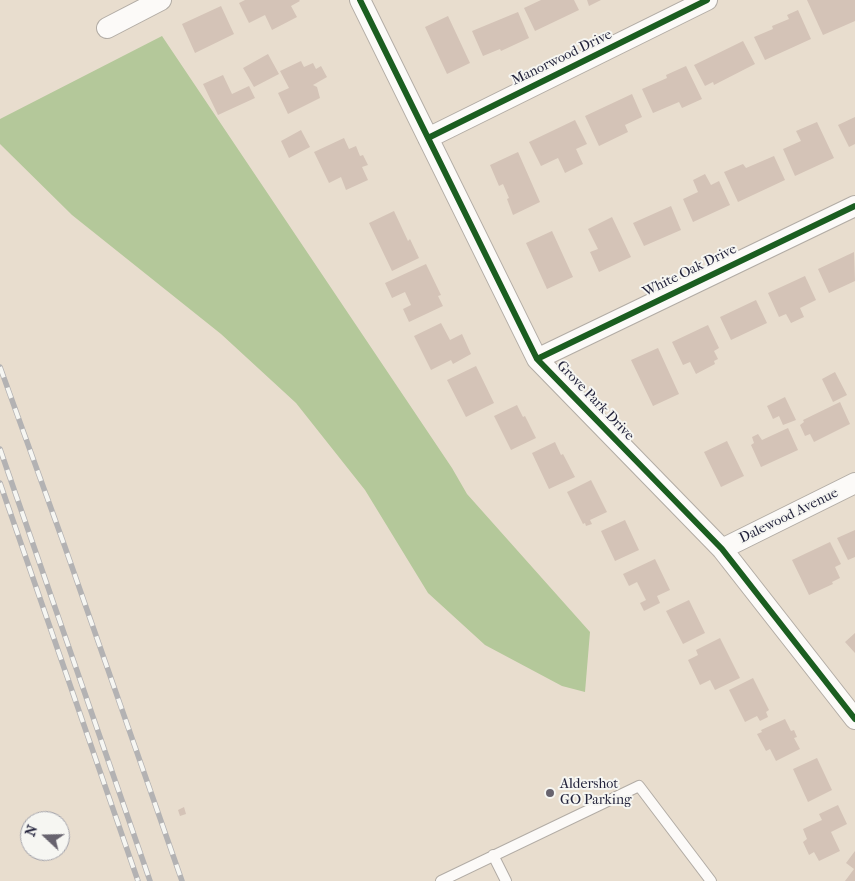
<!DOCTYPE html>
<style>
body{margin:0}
#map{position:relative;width:855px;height:881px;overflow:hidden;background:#e8ddce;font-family:"IM FELL French Canon",serif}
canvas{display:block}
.north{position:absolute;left:20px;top:811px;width:50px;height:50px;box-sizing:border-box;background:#f6f6f2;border:1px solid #a1a1a9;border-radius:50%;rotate:291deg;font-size:14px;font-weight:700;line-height:20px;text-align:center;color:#22223b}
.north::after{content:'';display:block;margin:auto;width:18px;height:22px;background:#67636e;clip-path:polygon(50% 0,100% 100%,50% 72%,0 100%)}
</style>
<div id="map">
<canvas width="855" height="881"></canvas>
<div class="north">N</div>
</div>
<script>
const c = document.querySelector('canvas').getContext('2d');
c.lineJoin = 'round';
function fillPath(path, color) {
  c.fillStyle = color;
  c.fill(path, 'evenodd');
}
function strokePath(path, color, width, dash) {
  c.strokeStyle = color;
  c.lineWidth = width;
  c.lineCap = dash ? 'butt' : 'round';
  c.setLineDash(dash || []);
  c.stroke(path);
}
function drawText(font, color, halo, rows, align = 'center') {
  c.font = font + ' "IM FELL French Canon",serif';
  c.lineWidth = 4;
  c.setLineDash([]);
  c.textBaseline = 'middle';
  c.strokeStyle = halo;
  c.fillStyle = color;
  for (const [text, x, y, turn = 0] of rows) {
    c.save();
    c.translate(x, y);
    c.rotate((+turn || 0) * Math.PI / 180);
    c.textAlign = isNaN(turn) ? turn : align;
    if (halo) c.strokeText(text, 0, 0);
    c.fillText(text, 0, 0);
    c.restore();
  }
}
fillPath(new Path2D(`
 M 162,36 L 452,468 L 467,494 L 590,632 L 585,692 L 562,686 L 485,645 L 428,593 L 365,490 L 296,403 L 221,334 L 72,215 L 0,144 L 0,119 Z`), '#b4c89a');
fillPath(new Path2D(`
 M 245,0 L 299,0 L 300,1 L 291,6 L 297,17 L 272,30 L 265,15 L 249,23 L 239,3 Z
 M 541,0 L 574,0 L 579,10 L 535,31 L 524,8 Z
 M 587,0 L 601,0 L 589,6 Z
 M 807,0 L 855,0 L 855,21 L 823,35 Z
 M 221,6 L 234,34 L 195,53 L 182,24 Z
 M 798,10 L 811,39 L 765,60 L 754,37 L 773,29 L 772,26 L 789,19 L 787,15 Z
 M 518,12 L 529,38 L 501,51 L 500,49 L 483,56 L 472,31 Z
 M 448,16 L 470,63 L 447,74 L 425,27 Z
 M 743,41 L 755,64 L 714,85 L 713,82 L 705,86 L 694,65 Z
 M 268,54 L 279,74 L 254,87 L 243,68 Z
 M 301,61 L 304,67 L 313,63 L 316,69 L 321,66 L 327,77 L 313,85 L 317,87 L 320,98 L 288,114 L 278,93 L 289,88 L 280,71 Z
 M 686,66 L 702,99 L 682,108 L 679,102 L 653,113 L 642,89 L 667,78 L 666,75 Z
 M 223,75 L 232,94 L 249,86 L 255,98 L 218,115 L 203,84 Z
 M 632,94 L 642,117 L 625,125 L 628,132 L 599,146 L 585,116 Z
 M 855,117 L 855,144 L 849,147 L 838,125 Z
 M 575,120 L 587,144 L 576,149 L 583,164 L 565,173 L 558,158 L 541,166 L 529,142 Z
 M 817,122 L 834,158 L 795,176 L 783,149 L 801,141 L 796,131 Z
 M 301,130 L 310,147 L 289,158 L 281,141 Z
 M 344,138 L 349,149 L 356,146 L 360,156 L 363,155 L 368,165 L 362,167 L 368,180 L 346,190 L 341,177 L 329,183 L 314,152 Z
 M 518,152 L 540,202 L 513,215 L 507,199 L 509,198 L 503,184 L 499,186 L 490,165 Z
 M 774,156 L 785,180 L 738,202 L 724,172 L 743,164 L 746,168 Z
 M 705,174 L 711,185 L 719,181 L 730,205 L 693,222 L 683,199 L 698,192 L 693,180 Z
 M 671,206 L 681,230 L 644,246 L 633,223 Z
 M 394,211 L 408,241 L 410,239 L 419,258 L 392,271 L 369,223 Z
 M 612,217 L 631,257 L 599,272 L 590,252 L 598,249 L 588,229 Z
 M 552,231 L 573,277 L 547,289 L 526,243 Z
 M 854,252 L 855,281 L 829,293 L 818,269 Z
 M 426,264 L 441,295 L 438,296 L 443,306 L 409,322 L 403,309 L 411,305 L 405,292 L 392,298 L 385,283 Z
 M 805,276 L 816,300 L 800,308 L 804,317 L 791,323 L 786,314 L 779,317 L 768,293 Z
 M 756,300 L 767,323 L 731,340 L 720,317 Z
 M 441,323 L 450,340 L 462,334 L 471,354 L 453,364 L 451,360 L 431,370 L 414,336 Z
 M 708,325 L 719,348 L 714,351 L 718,359 L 714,361 L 715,364 L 696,374 L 690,362 L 683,365 L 672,342 Z
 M 658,348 L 679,394 L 653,406 L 631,360 Z
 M 476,366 L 494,403 L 466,417 L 447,380 Z
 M 835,372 L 847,395 L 833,402 L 822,379 Z
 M 785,397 L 796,420 L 783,425 L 779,416 L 773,419 L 767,406 Z
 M 840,402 L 850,424 L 814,442 L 810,434 L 805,436 L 800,425 L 804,422 L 803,420 Z
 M 517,405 L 523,417 L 525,416 L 536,438 L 511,450 L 494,416 Z
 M 788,428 L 798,450 L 761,467 L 751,445 L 754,443 L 752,437 L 758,434 L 762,440 Z
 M 727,441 L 744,476 L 721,487 L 704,452 Z
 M 555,442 L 561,455 L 563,454 L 575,477 L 549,489 L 532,453 Z
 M 591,480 L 607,512 L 590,520 L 592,524 L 586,526 L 585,523 L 583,524 L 567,492 Z
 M 625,520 L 639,550 L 615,561 L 601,531 Z
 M 855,530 L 855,557 L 848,560 L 837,538 Z
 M 830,542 L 841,564 L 835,567 L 840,578 L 832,582 L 833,584 L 809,595 L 792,560 Z
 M 655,559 L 670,590 L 657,596 L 660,603 L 644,611 L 640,603 L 646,600 L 637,582 L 629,586 L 623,574 Z
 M 689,600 L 705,633 L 683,644 L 666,611 Z
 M 855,633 L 855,653 L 845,642 Z
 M 720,638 L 740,678 L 715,690 L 710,680 L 700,685 L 688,660 L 698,655 L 696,650 Z
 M 753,678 L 769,710 L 766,712 L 768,717 L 760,721 L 757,716 L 745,722 L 729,690 Z
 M 785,719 L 791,731 L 794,730 L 797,737 L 794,738 L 800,749 L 776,761 L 770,749 L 766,751 L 757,734 L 762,732 L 761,730 Z
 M 817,758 L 832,790 L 808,802 L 793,769 Z
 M 838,805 L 847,824 L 831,832 L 840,851 L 819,861 L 814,852 L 809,855 L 803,842 L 807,839 L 803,829 L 822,820 L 819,814 Z
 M 184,807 L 186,814 L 180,816 L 178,810 Z
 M 855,851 L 855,881 L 845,881 L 854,869 L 846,863 Z`), '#d4c3b7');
const lane = new Path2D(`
 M 493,855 L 506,881
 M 441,881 L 639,786 L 711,881`);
const street = new Path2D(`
 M 360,0 L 537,359 L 722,549 L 855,719
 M 107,28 L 161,0
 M 428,138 L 707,0
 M 537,359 L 855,206
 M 722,549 L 855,483`);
strokePath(lane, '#b2aca5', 12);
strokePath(street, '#b2aca5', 22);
strokePath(lane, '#fcfaf8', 10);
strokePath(street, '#fcfaf8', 20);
const rail = new Path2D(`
 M 0,367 L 65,547 L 182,881
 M 0,449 L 150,881
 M 0,483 L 138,881`);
strokePath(rail, '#b3b2b3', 5.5);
strokePath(rail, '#f6f6f2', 4, [11]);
strokePath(new Path2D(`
 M 360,0 L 537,359 L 722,549 L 855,719
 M 428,138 L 707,0
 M 537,359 L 855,206`), '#1b5e20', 6);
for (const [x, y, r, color] of [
 [550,793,5,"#67636e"]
]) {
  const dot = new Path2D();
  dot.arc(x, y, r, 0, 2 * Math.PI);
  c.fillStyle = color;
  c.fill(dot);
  strokePath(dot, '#f6f6f2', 2);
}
drawText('14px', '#22223b', '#f6f6f2', [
 ["Manorwood Drive",562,58,-26],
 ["White Oak Drive",690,271,-26],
 ["Grove Park Drive",595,401,46],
 ["Dalewood Avenue",789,516,-26]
]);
drawText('14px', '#22223b', '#f6f6f2', [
 ["Aldershot",560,785],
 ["GO Parking",560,801]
], 'left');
</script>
